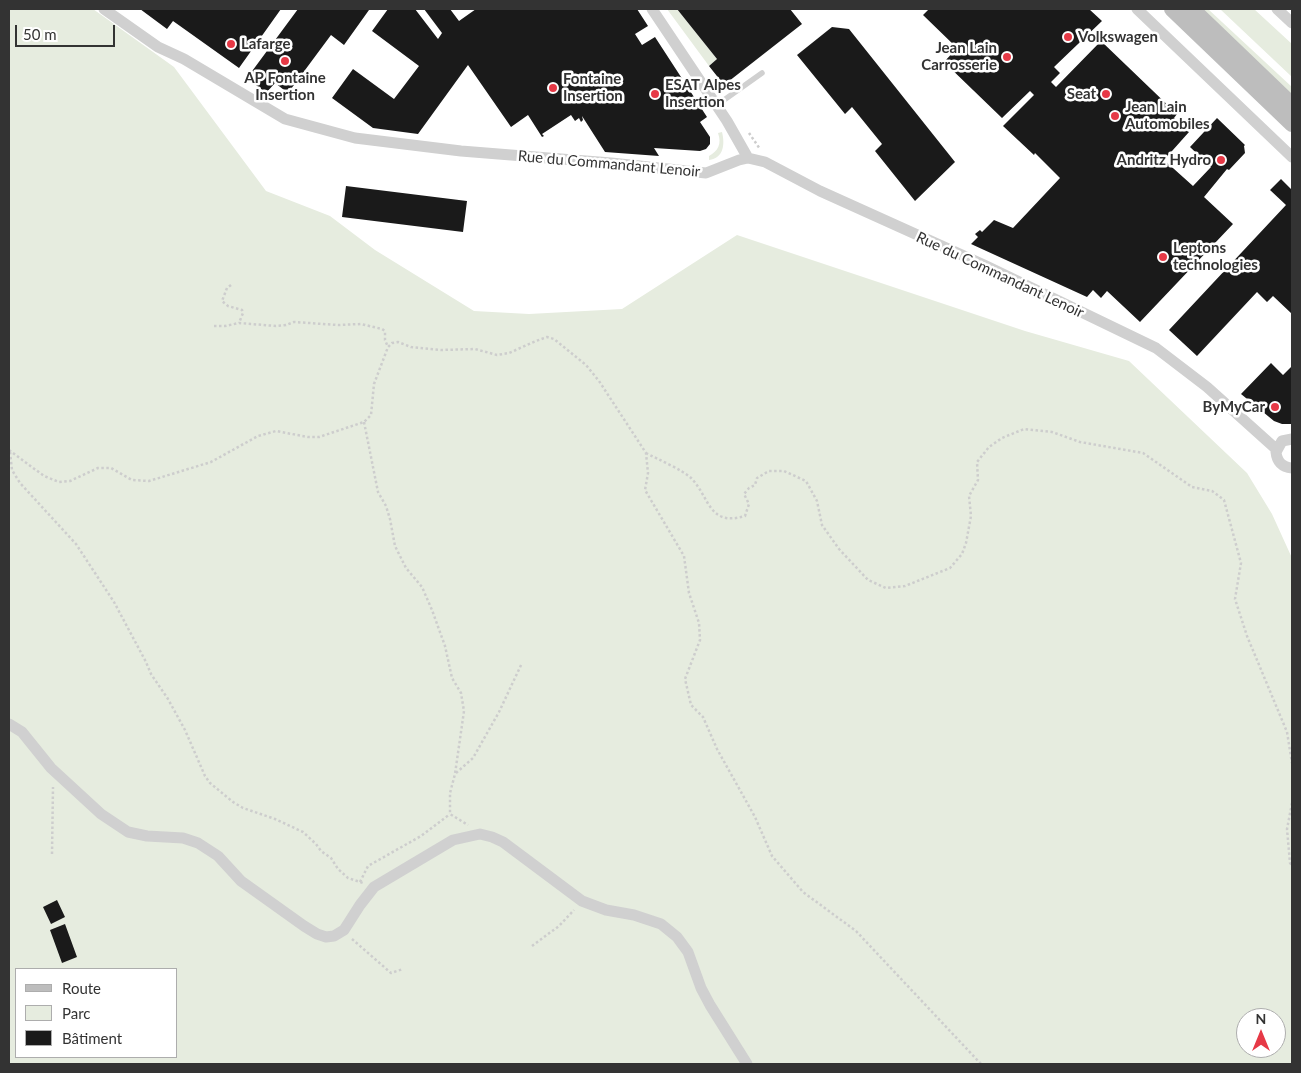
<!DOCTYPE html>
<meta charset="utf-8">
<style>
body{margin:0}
#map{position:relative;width:1301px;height:1073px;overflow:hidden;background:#fff;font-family:Lato,sans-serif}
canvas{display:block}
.frame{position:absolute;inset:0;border:10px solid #333;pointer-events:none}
.legend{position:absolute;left:15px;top:968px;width:162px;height:90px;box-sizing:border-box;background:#fff;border:1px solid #adadad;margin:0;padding:6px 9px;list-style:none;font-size:15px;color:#333}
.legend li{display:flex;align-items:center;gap:10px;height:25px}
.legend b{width:25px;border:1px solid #adadad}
.north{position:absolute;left:1236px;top:1008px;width:50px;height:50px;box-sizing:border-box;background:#fff;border:1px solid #adadad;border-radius:50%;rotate:0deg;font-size:14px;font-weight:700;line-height:20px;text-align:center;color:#333}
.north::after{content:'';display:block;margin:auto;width:18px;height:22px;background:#e63946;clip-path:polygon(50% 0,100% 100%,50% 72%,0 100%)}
.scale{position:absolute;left:15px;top:25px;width:100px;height:22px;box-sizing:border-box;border:2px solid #333;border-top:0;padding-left:6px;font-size:15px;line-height:18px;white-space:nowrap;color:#333;-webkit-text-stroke:4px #fff;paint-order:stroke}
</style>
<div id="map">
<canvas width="1301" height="1073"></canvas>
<div class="frame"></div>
<ul class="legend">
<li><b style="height:6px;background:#bdbdbd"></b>Route</li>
<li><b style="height:14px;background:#e6ecdf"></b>Parc</li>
<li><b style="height:14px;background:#1a1a1a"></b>Bâtiment</li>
</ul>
<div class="north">N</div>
<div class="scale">50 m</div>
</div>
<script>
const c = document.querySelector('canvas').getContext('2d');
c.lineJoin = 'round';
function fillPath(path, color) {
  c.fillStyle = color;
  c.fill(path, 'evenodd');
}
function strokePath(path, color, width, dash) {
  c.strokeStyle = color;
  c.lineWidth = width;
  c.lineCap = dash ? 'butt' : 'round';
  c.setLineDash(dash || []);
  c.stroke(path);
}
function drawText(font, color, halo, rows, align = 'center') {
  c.font = font + ' Lato,sans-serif';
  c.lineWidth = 5;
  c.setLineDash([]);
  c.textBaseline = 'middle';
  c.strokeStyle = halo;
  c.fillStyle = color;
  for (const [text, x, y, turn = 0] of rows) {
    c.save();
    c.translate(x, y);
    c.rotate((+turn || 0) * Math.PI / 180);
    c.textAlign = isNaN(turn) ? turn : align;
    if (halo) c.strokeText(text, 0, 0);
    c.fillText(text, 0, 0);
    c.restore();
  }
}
fillPath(new Path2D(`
 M 9,9 L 93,9 L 174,67 L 266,191 L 330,216 L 375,250 L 474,311 L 529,314 L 622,309 L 737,235 L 1025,331 L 1129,361 L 1247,473 L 1272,514 L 1292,558 L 1292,835 L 1291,858 L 1292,859 L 1292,1064 L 9,1064 ZM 16,969 L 176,969 L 176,1057 L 16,1057 ZM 1246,1018 L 1276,1018 L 1276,1048 L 1246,1048 Z
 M 667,9 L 677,9 L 717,59 L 709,66 Z
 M 1198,9 L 1208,9 L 1292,87 L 1292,99 Z
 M 1220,9 L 1254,9 L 1292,44 L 1292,77 Z
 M 722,132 C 725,144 724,158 709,160 L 709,156 C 718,151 722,144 718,133 Z`), '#e6ecdf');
fillPath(new Path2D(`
 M 140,9 L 182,10 L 281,9 L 239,68 L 173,21 L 167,29 Z
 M 298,9 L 369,10 L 344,45 L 331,35 L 288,93 L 275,83 L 266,93 L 247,78 Z
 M 388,9 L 415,9 L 438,39 L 442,33 L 424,9 L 450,9 L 459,21 L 476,9 L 637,9 L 648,26 L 635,34 L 642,45 L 655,37 L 707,117 L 700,122 L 710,137 L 710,144 L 706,149 L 700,151 L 654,148 L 659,156 L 605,152 L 582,116 L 583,120 L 581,122 L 579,118 L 575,121 L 571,115 L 542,134 L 544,136 L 542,137 L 528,115 L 511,127 L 468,65 L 418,134 L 373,128 L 332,98 L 353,69 L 394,99 L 419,66 L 372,31 Z
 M 677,9 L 790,9 L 802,24 L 724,85 L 709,66 L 717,59 Z
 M 929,9 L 1089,9 L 1102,21 L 1054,67 L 1060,73 L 1051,82 L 1056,87 L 1101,41 L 1177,114 L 1174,118 L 1189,132 L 1164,160 L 1193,186 L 1211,167 L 1190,147 L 1217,118 L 1245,145 L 1244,146 L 1245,153 L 1229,170 L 1227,169 L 1204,197 L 1233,224 L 1140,322 L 1107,291 L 1101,298 L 1093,290 L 1087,297 L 971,244 L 978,237 L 975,234 L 980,230 L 982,232 L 994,220 L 1013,228 L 1060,178 L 1035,153 L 1034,155 L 1003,126 L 1034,95 L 1030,91 L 1002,118 L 944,62 L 957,48 L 923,15 Z
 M 832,27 L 849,29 L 955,162 L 915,201 L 875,151 L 882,144 L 852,107 L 845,114 L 797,55 Z
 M 1281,179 L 1292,190 L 1292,314 L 1273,296 L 1267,302 L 1257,292 L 1197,356 L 1169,330 L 1286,205 L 1270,190 Z
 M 346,186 L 467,201 L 463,232 L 342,217 Z
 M 1271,363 L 1283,375 L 1292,366 L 1292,424 L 1282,424 L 1274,421 L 1241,394 Z
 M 57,900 L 65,917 L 51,924 L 43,907 Z
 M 65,924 L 77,957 L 62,963 L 50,930 Z`), '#1a1a1a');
strokePath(new Path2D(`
 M 749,133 L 760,149
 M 231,285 L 227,288 L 222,301 L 228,306 L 242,310 L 243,313 L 239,323
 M 214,326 L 225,326 L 239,323 L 276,326 L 286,325 L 294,322 L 338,325 L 361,324 L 382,329 L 385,331 L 385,340 L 388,347
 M 364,422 L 378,492 L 386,506 L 390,519 L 395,546 L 406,568 L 422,587 L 432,610 L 445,646 L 452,678 L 461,693 L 464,711 L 455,774 L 450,793 L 450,814 L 468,825
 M 9,450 L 44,476 L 59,482 L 70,481 L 98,468 L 111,468 L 132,480 L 149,481 L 211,462 L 258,436 L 276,431 L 308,437 L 319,437 L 364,422 L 371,415 L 374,384 L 388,347 L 392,343 L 398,342 L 411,347 L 441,350 L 475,349 L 497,355 L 509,353 L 536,341 L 547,337 L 554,339 L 586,365 L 599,381 L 646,453 L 648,473 L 645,490 L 684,556 L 689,593 L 699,623 L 700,640 L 685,679 L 691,705 L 703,717 L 717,749 L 755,817 L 772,856 L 803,892 L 856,931 L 981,1064
 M 10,452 L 12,470 L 20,483 L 76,544 L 114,602 L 146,662 L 151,674 L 168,699 L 185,730 L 205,776 L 210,783 L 233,802 L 243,808 L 275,819 L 303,832 L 316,844 L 321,851 L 331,858 L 338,869 L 348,878 L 363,883
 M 646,453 C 657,459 683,470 691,478 C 710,497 708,527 745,516 L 749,504 L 744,494 L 749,488 L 755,485 L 757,478 L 769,471 L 784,471 L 806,481 L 817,501 L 822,525 L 839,549 L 868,580 L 886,588 L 905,586 L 950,568 L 962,554 L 966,543 L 971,516 L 969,496 L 978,480 L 977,462 L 989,447 L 1002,438 L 1024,429 L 1052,432 L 1080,442 L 1143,453 L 1192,487 L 1212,491 L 1224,500 L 1241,563 L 1235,599 L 1247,636 L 1287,732 L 1292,763
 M 456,773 L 473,758 L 499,712 L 522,663
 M 1292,803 L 1287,829 L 1290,863 L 1292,865
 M 52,854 L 53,787
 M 360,882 L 368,866 L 421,836 L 450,814
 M 352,939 L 391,973 L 403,969
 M 532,946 L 559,926 L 574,910`), '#cdcdcd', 2.5, [2.5, 2.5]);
strokePath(new Path2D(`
 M 717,105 L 762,73`), '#d0d0d0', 5.5);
strokePath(new Path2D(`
 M 104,9 L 158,47 L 184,59 L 285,119 L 355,138 L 461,151 L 611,163 L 706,173 L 739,160 L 748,158 L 765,162 L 820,191 L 984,265 L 1156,348 L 1207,387 L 1276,449
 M 652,9 L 727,121 L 748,158
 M 1137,9 L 1292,157
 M 1277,9 L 1292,23
 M 1292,439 L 1282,441 L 1276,452 C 1277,462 1282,467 1292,468
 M 9,724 L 22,732 L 51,768 L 101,814 L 128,832 L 147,836 L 183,838 L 198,843 L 218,856 L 241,881 L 304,926 L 317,934 L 326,937 L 334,936 L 344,930 L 360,905 L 374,887 L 453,840 L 480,834 L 492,837 L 503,842 L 582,901 L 606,910 L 634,915 L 661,924 L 677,937 L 688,952 L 701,988 L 710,1005 L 747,1064`), '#d0d0d0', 11);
strokePath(new Path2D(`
 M 1172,9 L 1292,124
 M 1192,9 L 1292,105`), '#bdbdbd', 16);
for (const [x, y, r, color] of [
 [1068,37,5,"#e63946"],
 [231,44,5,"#e63946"],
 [1007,57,5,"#e63946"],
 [285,61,5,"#e63946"],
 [553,88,5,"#e63946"],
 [655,94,5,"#e63946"],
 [1106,94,5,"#e63946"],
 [1115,116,5,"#e63946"],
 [1221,160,5,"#e63946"],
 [1163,257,5,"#e63946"],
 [1275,407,5,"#e63946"]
]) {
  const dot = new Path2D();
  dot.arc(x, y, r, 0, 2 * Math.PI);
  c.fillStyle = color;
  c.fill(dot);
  strokePath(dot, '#fff', 2);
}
drawText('bold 15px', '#333', '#fff', [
 ["Volkswagen",1078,37],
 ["Lafarge",241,44],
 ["Jean Lain",997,48,"right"],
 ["Carrosserie",997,65,"right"],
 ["AP Fontaine",285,78,"center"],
 ["Insertion",285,95,"center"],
 ["Fontaine",563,79],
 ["Insertion",563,96],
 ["ESAT Alpes",665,85],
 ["Insertion",665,102],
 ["Seat",1096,94,"right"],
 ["Jean Lain",1125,107],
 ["Automobiles",1125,124],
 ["Andritz Hydro",1211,160,"right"],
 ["Leptons",1173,248],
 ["technologies",1173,265],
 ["ByMyCar",1265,407,"right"]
], 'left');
drawText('15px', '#333', '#fff', [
 ["Rue du Commandant Lenoir",609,164,5],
 ["Rue du Commandant Lenoir",1000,275,25]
]);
</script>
